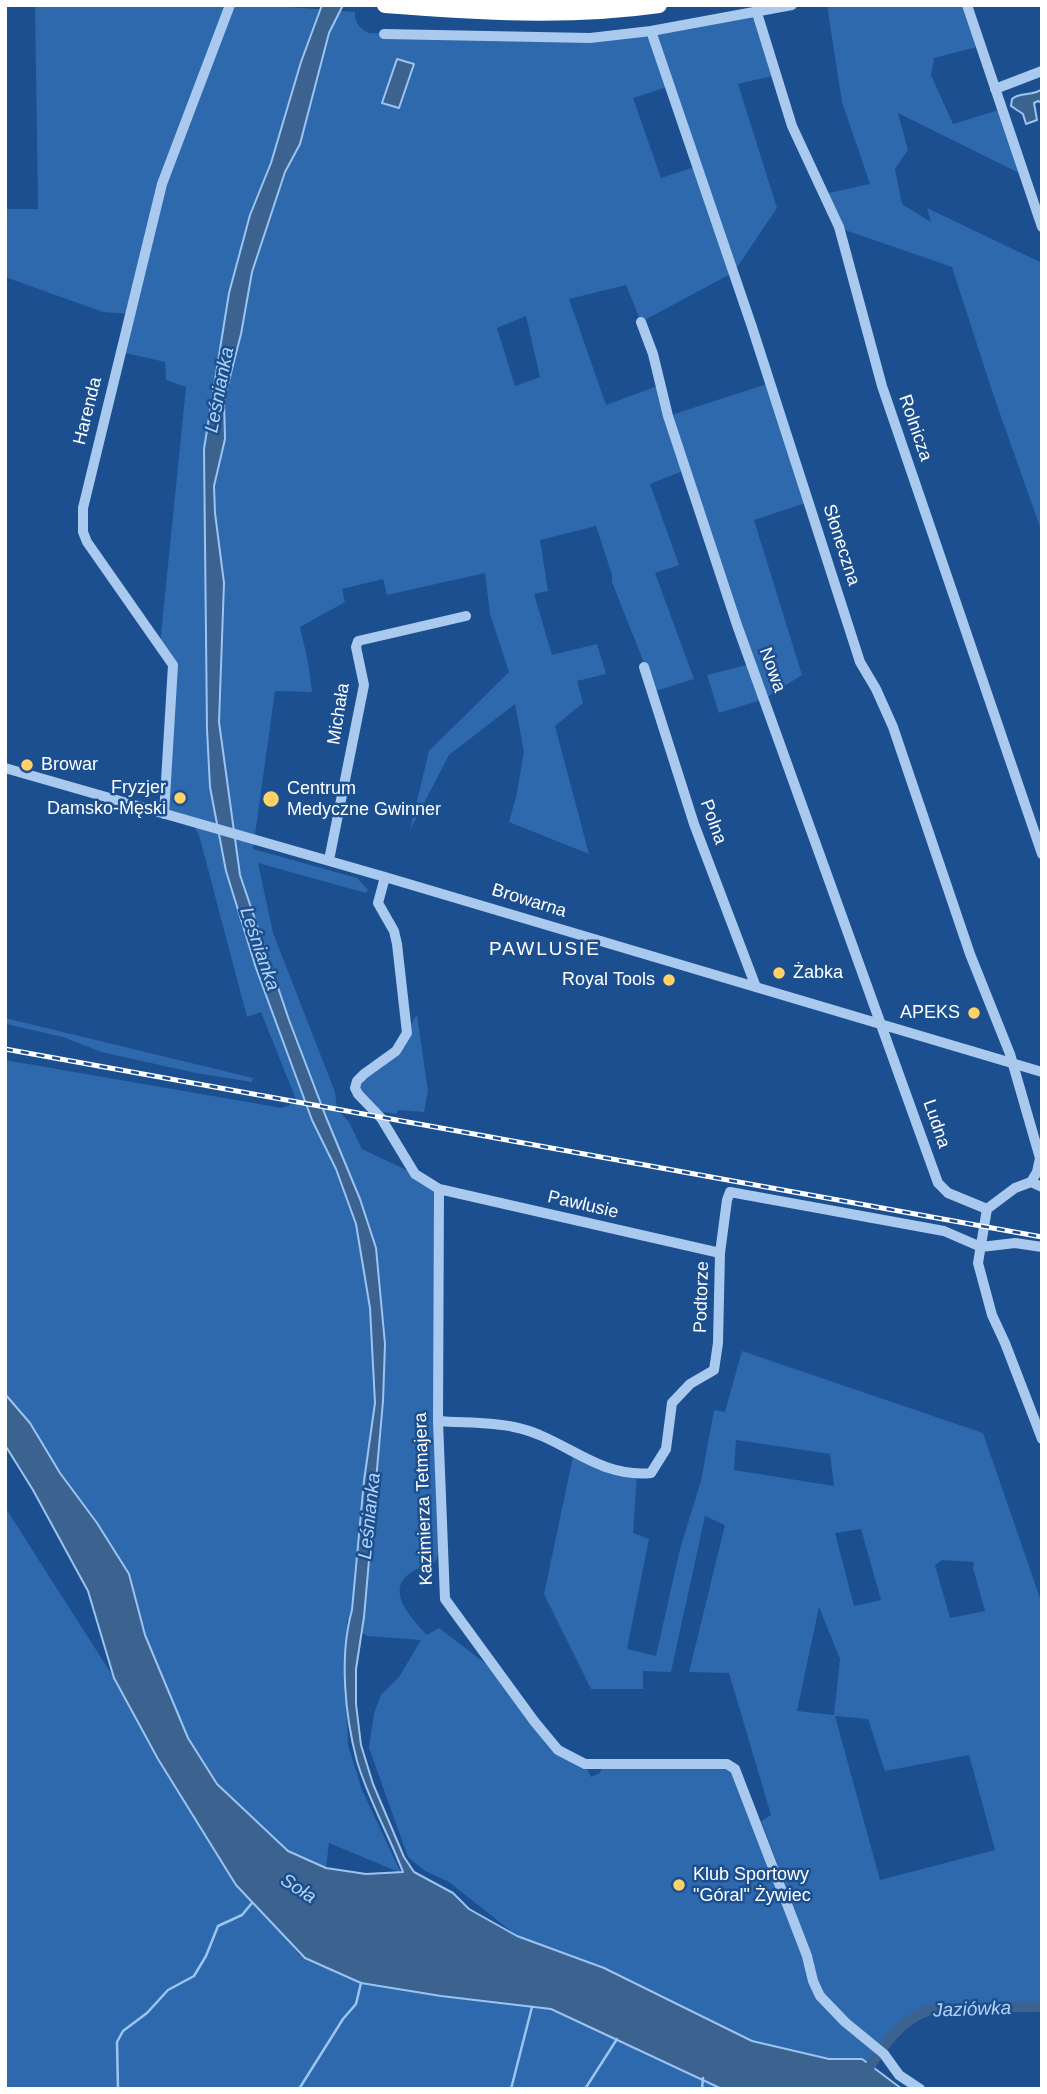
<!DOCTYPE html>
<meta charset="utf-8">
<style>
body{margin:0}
#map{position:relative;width:1047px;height:2094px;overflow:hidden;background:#1b4f8f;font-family:Helvetica,sans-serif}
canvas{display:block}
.frame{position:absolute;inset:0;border:7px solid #fff;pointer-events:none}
</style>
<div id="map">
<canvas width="1047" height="2094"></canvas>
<div class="frame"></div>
</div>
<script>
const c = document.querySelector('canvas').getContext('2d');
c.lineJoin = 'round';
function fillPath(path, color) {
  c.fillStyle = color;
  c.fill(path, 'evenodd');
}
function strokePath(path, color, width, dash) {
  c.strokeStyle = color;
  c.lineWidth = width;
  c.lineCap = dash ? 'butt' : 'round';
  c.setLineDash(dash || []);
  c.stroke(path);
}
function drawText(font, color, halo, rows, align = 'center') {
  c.font = font + ' Helvetica,sans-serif';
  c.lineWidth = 5;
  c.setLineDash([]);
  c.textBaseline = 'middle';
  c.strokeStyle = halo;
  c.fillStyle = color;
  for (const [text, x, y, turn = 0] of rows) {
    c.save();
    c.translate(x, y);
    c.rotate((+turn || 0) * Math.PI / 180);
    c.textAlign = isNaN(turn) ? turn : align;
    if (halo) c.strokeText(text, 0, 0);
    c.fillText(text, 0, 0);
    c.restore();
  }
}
fillPath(new Path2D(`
 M 35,5 L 262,5 L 355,12 C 354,22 360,29 369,33 L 590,38 L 757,13 L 776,75 L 738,84 L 777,208 L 734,272 L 641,322 L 626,285 L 569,299 L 606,405 L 660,385 L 668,416 L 770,383 L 809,502 L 754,520 L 802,675 L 764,699 L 719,713 L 707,675 L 751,664 L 685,470 L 650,484 L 679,565 L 655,573 L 694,679 L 655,691 L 612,582 L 612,575 L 596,526 L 540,540 L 548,591 L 534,594 L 552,655 L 597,644 L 606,674 L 577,681 L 583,703 L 555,726 L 589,854 L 509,822 L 516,797 L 524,752 L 515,704 L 449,755 L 410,830 L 429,751 L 509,672 L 490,614 L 485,573 L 387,595 L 383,579 L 342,589 L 345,602 L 300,627 L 308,662 L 312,692 L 275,691 L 253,849 L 357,878 L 368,890 L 366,893 L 258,863 L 273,933 L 335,1092 L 337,1109 L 349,1122 L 362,1149 L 415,1174 L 439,1189 L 444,1539 L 435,1562 C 427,1566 416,1568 409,1574 C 385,1592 413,1620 427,1635 L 439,1628 L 502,1676 L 558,1750 L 585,1764 L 591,1777 L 600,1773 L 602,1767 L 727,1767 L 731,1770 L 797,1916 L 761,1821 L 771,1815 L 729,1673 L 689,1672 L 725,1525 L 705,1516 L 671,1672 L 643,1671 L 643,1689 L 591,1689 L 544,1594 L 574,1452 L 637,1474 L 633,1533 L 649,1539 L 627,1649 L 656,1656 L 680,1549 L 701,1481 L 714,1410 L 725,1412 L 742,1351 L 983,1433 L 1042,1604 L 1042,2007 L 931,2009 C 895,2022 895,2043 871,2066 L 862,2059 L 829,2059 L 752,2041 L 604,1968 L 517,1936 L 449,1882 L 425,1871 L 408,1857 L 369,1748 L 374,1713 L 381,1695 L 399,1677 L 421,1640 L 367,1636 L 347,1620 L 345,1669 L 348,1745 L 362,1790 L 401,1873 L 329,1843 L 326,1868 L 288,1851 L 217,1784 L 188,1738 L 145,1635 L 129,1574 L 97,1523 L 60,1473 L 30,1423 L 5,1394 L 5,1060 L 282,1108 L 297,1102 L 261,1012 L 247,1017 L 199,835 L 191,821 L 164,814 L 173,665 L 160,644 L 186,387 L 166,380 L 165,362 L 121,352 L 129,314 L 103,312 L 5,277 L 5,209 L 38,209 ZM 670,86 L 697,166 L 661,178 L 633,98 ZM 526,316 L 540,377 L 515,386 L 497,328 ZM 736,1440 L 830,1454 L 834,1486 L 734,1470 ZM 861,1529 L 881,1600 L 854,1606 L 835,1533 ZM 942,1560 L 974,1562 L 973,1568 L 985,1611 L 950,1618 L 935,1565 ZM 819,1607 L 840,1659 L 834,1715 L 797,1711 ZM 835,1716 L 868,1719 L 885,1771 L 969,1755 L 995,1850 L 880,1880 Z
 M 827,5 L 962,5 L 977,47 L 934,58 L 931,75 L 953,124 L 1002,109 L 1025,176 L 898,113 L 908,150 L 895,169 L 902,204 L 931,222 L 927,208 L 1042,263 L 1042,538 L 1039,524 L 993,394 L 952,267 L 842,229 L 824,194 L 870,184 L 842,102 Z
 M 417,1015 L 428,1091 L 424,1112 L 398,1110 L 397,1114 L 383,1112 L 360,1092 C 360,1072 390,1063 402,1050 C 412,1040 408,1024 417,1015 Z
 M 5,1018 L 253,1078 L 252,1082 L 196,1073 L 101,1052 L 63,1037 L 10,1025 L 5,1022 Z
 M 5,1507 L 114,1678 L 158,1759 L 236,1885 L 291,1944 L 299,1955 L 361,1983 L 441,1996 L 551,2009 L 722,2089 L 5,2089 Z`), '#2e69ad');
const water = new Path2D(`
 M 322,5 L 343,5 L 329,33 L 300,144 L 285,172 L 252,272 L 241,334 L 224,400 L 225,439 L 214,486 L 215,513 L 224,583 L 219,722 L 240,875 L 289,1020 L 326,1117 L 360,1199 L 376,1248 L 385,1344 L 383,1401 L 364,1617 L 356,1669 L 356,1704 L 361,1745 L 373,1784 L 404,1857 L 414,1872 L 453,1893 L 469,1909 L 517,1936 L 604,1968 L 752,2041 L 829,2059 L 862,2059 L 902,2089 L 722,2089 L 551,2009 L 441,1996 L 361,1983 L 305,1958 L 236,1885 L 158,1759 L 114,1678 L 88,1591 L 33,1490 L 5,1445 L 5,1394 L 30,1423 L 60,1473 L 97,1523 L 129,1574 L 145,1635 L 188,1738 L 217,1784 L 288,1851 L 326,1868 L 366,1874 L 403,1872 C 389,1835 368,1799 357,1761 C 345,1716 339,1656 352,1610 L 364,1481 L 375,1403 L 370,1308 L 356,1224 L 336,1169 L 312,1120 L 256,968 L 226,871 L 210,787 L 207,729 L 204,449 L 229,293 L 250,215 L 271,163 L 301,62 Z
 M 397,59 L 414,64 L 399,108 L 382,103 Z
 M 1042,89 L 1042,103 L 1038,101 L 1034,103 L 1037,120 L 1026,124 L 1023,114 L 1011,106 L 1012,99 C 1021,91 1032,97 1042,89 Z`);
fillPath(water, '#3c6290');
strokePath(water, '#9cc4f0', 2);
strokePath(new Path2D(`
 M 118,2089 L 117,2042 L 123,2031 L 147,2013 L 168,1990 L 194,1976 L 206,1956 L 218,1926 L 242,1915 L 252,1903
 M 299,2089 L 343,2019 L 356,2004 L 361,1983
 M 511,2089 L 532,2007
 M 585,2089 L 617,2039
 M 702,2089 L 703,2078`), '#9cc4f0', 2.5);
strokePath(new Path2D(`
 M 855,2089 C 876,2058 899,2013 940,2008 L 1042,2007`), '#3c6290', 10);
strokePath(new Path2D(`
 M 967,5 L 1042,227
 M 757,13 L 792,126 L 839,227 L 882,386 L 1042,854
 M 651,31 L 752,327 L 860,662 L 876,689 L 893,727 L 970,954 L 1010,1054 L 1040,1158 L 1037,1172 L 1031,1182
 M 384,34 L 590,38 L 651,31 L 792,5
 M 995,89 L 1042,71
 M 641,322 L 653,354 L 668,416 L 737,625 L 938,1183 L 948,1193 L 987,1209
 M 644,667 L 694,824 L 756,987
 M 5,768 L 385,877 L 1042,1072
 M 164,814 L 173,665 L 87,542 L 83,532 L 83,508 L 162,184 L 230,5
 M 329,860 L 364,685 L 356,647 L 358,641 L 466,616
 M 385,877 L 378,903 L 394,931 L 397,944 L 407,1033 L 396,1051 L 364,1074 L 357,1081 L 355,1088 L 358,1094 L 381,1118 L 415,1174 L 439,1189 L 438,1421 L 445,1599 L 534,1721 L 558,1750 L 585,1764 L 727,1764 L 735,1769 L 807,1956 L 813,1981 L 820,1996 L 845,2022 L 884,2054 L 899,2075 L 920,2089
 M 1042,1187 L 1031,1182 L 1015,1188 L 987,1209 L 978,1263 L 992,1315 L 1005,1343 L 1042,1439
 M 439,1189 L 720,1253
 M 438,1421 C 463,1423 490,1422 514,1427 C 564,1437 598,1479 651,1473 L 666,1449 L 672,1403 L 690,1384 L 714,1370 L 718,1343 L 720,1253 L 727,1200 L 730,1192 L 944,1231 L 981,1247 L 1015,1243 L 1042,1247`), '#a9c9ee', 10);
strokePath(new Path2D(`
 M 385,5 C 476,12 568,18 659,5`), '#fff', 16);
const rail = new Path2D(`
 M 5,1049 L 1042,1237`);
strokePath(rail, '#fff', 5);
strokePath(rail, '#1b4f8f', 2.5, [8]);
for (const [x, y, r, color] of [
 [27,765,7,"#ffd166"],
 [180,798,7,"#ffd166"],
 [271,799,9,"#ffd166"],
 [779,973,7,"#ffd166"],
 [669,980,7,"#ffd166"],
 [974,1013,7,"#ffd166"],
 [679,1885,7,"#ffd166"]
]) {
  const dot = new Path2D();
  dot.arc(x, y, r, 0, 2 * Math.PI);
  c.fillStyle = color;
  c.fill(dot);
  strokePath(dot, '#1b4f8f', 2.5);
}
drawText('18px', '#fff', '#1b4f8f', [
 ["Harenda",88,411,-76],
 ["Rolnicza",915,428,71],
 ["Słoneczna",841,545,72],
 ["Nowa",772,670,70],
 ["Michała",339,714,-81],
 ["Polna",713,822,70],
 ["Browarna",529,901,17],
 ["Ludna",936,1124,71],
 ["Pawlusie",583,1205,13],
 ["Podtorze",702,1297,-88],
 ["Kazimierza Tetmajera",424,1499,-92]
]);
drawText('18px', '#fff', '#1b4f8f', [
 ["Browar",41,765],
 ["Fryzjer",166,788,"right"],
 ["Damsko-Męski",166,809,"right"],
 ["Centrum",287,789],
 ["Medyczne Gwinner",287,810],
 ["Żabka",793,973],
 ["Royal Tools",655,980,"right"],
 ["APEKS",960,1013,"right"],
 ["Klub Sportowy",693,1875],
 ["\"Góral\" Żywiec",693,1896]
], 'left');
drawText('italic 19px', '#b5d3f5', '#1b4f8f', [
 ["Leśnianka",220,390,-79],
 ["Leśnianka",259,949,71],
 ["Leśnianka",370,1516,-84],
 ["Soła",298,1889,33],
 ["Jaziówka",972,2010,-2]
]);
c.letterSpacing = '2px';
drawText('19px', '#fff', '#1b4f8f', [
 ["PAWLUSIE",545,950]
]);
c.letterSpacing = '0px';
</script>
